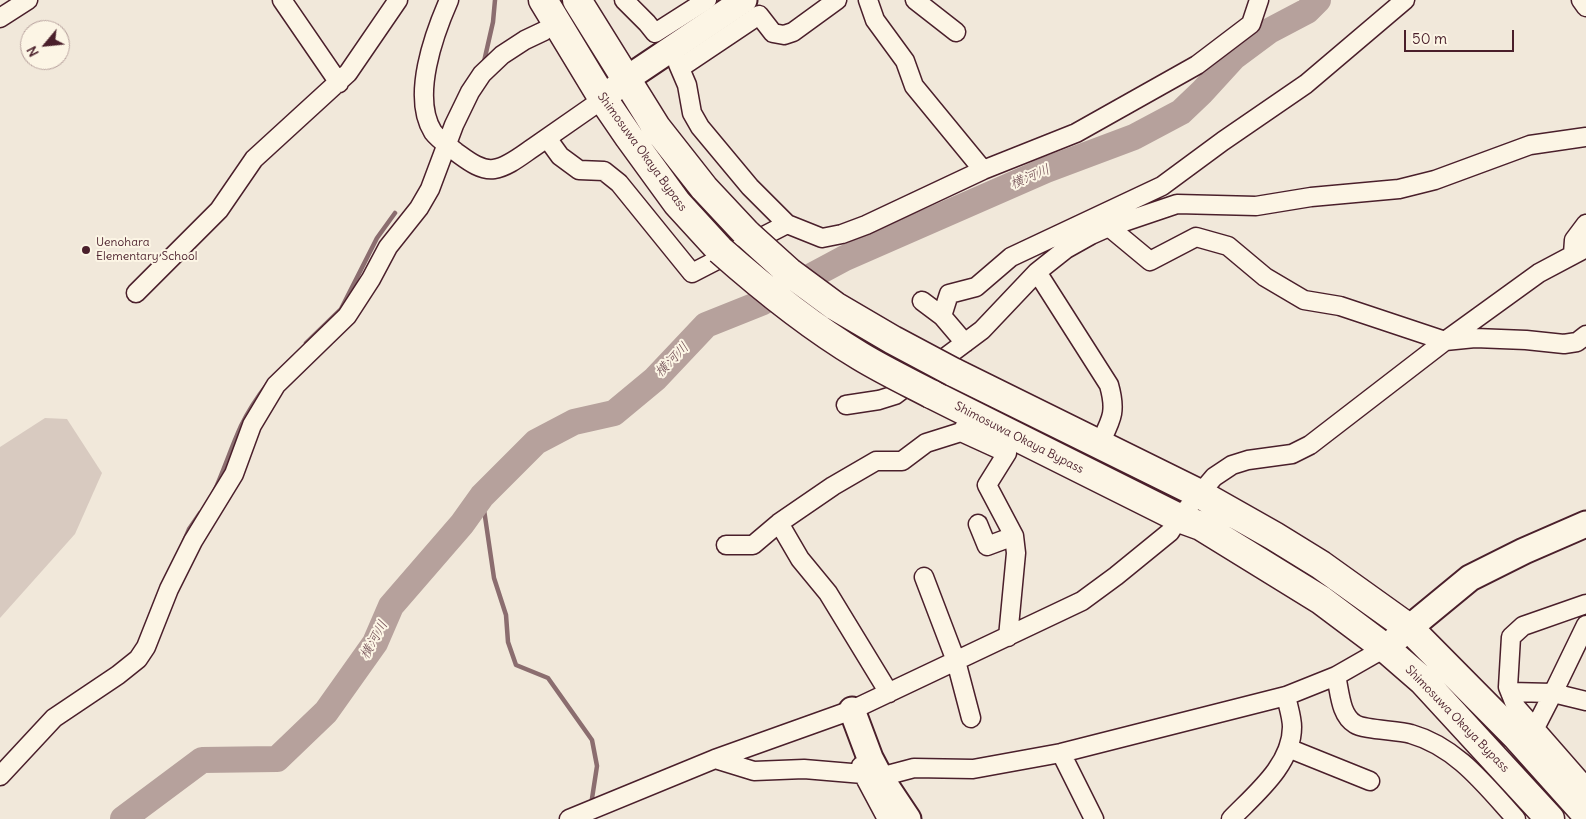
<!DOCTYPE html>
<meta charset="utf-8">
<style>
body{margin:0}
#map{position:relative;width:1586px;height:819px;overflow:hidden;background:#f1e8da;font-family:Delius,sans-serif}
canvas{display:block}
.north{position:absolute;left:20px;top:20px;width:50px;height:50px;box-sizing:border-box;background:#fcf5e5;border:1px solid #b59f9b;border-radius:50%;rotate:242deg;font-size:14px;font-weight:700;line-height:20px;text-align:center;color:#4a1f2b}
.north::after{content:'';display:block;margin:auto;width:18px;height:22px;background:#4a1f2b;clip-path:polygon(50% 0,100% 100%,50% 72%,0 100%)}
.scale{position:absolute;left:1404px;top:30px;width:110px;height:22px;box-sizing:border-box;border:2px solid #4a1f2b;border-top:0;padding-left:6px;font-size:15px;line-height:18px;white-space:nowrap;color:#4a1f2b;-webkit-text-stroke:4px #fcf5e5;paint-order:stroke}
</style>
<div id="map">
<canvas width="1586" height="819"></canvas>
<div class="north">N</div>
<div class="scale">50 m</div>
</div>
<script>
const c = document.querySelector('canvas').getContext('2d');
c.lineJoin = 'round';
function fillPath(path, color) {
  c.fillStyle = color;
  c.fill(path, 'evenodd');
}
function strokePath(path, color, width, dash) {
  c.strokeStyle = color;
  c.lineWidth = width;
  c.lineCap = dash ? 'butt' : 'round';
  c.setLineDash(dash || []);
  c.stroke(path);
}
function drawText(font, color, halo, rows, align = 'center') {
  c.font = font + ' Delius,"Klee One",sans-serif';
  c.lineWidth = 4;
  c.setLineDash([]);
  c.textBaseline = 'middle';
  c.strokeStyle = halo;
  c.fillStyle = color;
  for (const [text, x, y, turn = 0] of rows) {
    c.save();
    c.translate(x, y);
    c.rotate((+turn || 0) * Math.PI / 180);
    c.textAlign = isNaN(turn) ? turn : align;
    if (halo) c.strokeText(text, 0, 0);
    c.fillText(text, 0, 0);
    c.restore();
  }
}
fillPath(new Path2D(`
 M 45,418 L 67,419 L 102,473 L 75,534 L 0,618 L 0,447 Z`), '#d8cac0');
strokePath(new Path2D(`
 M 483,66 L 493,22 L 495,0
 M 306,343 L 341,309 L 377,238 L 395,213
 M 214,492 C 224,470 231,448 241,426 C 248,411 258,396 268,383
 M 482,496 L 494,578 L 506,615 L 508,642 L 516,665 L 548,678 L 592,740 L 597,766 L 591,805
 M 184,541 L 189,529 L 200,513`), '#8b6d6f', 4.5);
strokePath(new Path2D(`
 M 123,819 L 202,760 L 277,759 L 326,712 L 375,643 L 391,606 L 462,524 L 482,496 L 536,442 L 574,422 L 614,413 L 655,379 L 706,325 L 761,303 L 845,258 L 1046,170 L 1134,137 L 1181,112 L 1202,92 L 1234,57 L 1269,31 L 1307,11 L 1318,0`), '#b6a19c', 26);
const street = new Path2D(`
 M 282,0 L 339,83
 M 449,0 C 434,34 411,97 433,132 C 439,140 449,146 456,152 C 466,159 480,171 494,169 C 508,167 522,155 534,147 C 557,131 580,115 603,99
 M 624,0 L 647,23 L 655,33 L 707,0
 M 868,0 L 875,20 L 905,61 L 914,86 L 983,170
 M 915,0 L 956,32
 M 1581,0 L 1586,7
 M 0,18 L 28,0
 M 678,64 L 687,85 L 692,113 L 700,127 L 750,187 L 787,224 L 822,238 L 842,234 L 866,225 L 983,170 L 1076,133 L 1197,65 L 1251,24 L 1259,0
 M 680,68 L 759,15 L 773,33 L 784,35 L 793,32 L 837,0
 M 547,138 L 560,156 L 579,170 L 604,171 L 619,183 L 692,273 L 787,224
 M 1109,227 L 1150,261 L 1196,237 L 1228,246 L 1265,277 L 1304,300 L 1340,306 L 1445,341 L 1475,338 L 1526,340 L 1564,344 L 1577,342 L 1586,335
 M 1573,254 L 1574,240 L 1586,224
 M 1037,272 L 1109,385 C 1117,413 1111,420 1099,445
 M 136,293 L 219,210 L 254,159 L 348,73 L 398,0
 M 922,301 L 942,316 L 965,343
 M 942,316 L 949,294 L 976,287 L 1011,257 L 1162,186 L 1223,141 L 1306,84 L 1405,0
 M 846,405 L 879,400 L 895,395 L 982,330 L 1037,272 L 1066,249 L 1091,235 L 1109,227 L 1177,204 L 1256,206 L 1311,197 L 1399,189 L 1435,180 L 1530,145 L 1586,137
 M 968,423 L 961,432 L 1007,453 L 987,485 L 1014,536
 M 779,523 L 800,559 L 828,593 L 889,693
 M 978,524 L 987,546 L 1014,536 L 1016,553 L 1008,637
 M 726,545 L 753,545 L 779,523 L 833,486 L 876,461 L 902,461 L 926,443 L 961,432
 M 924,577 L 956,661 L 971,718
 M 1586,604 L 1523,626 L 1511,637 L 1508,687 L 1516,707 L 1586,787
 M 1336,676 C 1340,692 1340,715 1355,724 C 1364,730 1398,730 1411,734 C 1457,747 1486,786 1516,819
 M 1510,692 L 1553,693 L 1586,625
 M 1534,730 L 1553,693 L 1586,701
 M 1288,748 L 1370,781
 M 1061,753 L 1094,819
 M 715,759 L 754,771 L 804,769 L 863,774 L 880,777 L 914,768 L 973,769 L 1061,753 L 1286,696 L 1336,676 L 1385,648
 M 861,766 L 863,774 L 887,819
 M 0,776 L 54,718 L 118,675 L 138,659 L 146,647 L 169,589 L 193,541 L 234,474 L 252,425 L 276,385 L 347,316 L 371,279 L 388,247 L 419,208 L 430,189 L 454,125 L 470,92 L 482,74 L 502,55 L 525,40 L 544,31
 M 569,819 L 715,759 L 852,710 L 1082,601 L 1116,576 L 1170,532 L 1179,518 L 1214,477 L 1232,465 L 1248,460 L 1292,454 L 1310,445 L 1445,341 L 1539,273 L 1586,248
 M 1231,819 C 1255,794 1292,765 1292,727 C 1292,717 1288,706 1286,696`);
const secondary = new Path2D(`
 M 603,99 L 625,80 L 744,0
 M 1385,648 L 1470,578 L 1524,551 L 1586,524
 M 852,710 L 870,758 L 880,777 L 908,819`);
const highway = new Path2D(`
 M 543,0 L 603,99 L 629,137 L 677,203 L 720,250
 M 577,0 L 656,127 L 704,188 L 748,235
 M 953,372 L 1198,493 L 1274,536 L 1321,565 L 1409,628 L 1516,736 L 1586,814
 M 931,394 L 1179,518 L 1201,526 L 1321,600 L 1385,648 L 1423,681 L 1550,819`);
strokePath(street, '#4a1f2b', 21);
strokePath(secondary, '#4a1f2b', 29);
strokePath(highway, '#4a1f2b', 31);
strokePath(street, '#fcf5e5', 18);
strokePath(secondary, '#fcf5e5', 25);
strokePath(highway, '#fcf5e5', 28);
const highwayBridge = new Path2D(`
 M 748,235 L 789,272 L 835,306 L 893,340 L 953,372
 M 720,250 C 764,289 810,326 860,356 C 883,370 908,382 931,394`);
strokePath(highwayBridge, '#4a1f2b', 31, []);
strokePath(highwayBridge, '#fcf5e5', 28);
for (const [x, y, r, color] of [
 [86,250,5,"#4a1f2b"]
]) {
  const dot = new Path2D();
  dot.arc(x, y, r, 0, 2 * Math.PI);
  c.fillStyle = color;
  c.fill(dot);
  strokePath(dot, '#fcf5e5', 2);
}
drawText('12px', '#4a1f2b', '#fcf5e5', [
 ["Shimosuwa Okaya Bypass",642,152,54],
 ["Shimosuwa Okaya Bypass",1019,438,27],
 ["Shimosuwa Okaya Bypass",1457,719,46]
]);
drawText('12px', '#4a1f2b', '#fcf5e5', [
 ["Uenohara",96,243],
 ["Elementary School",96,257]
], 'left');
drawText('italic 14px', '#704c53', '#fcf5e5', [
 ["横河川",1030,177,-23],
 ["横河川",672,360,-46],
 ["横河川",374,640,-61]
]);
</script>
